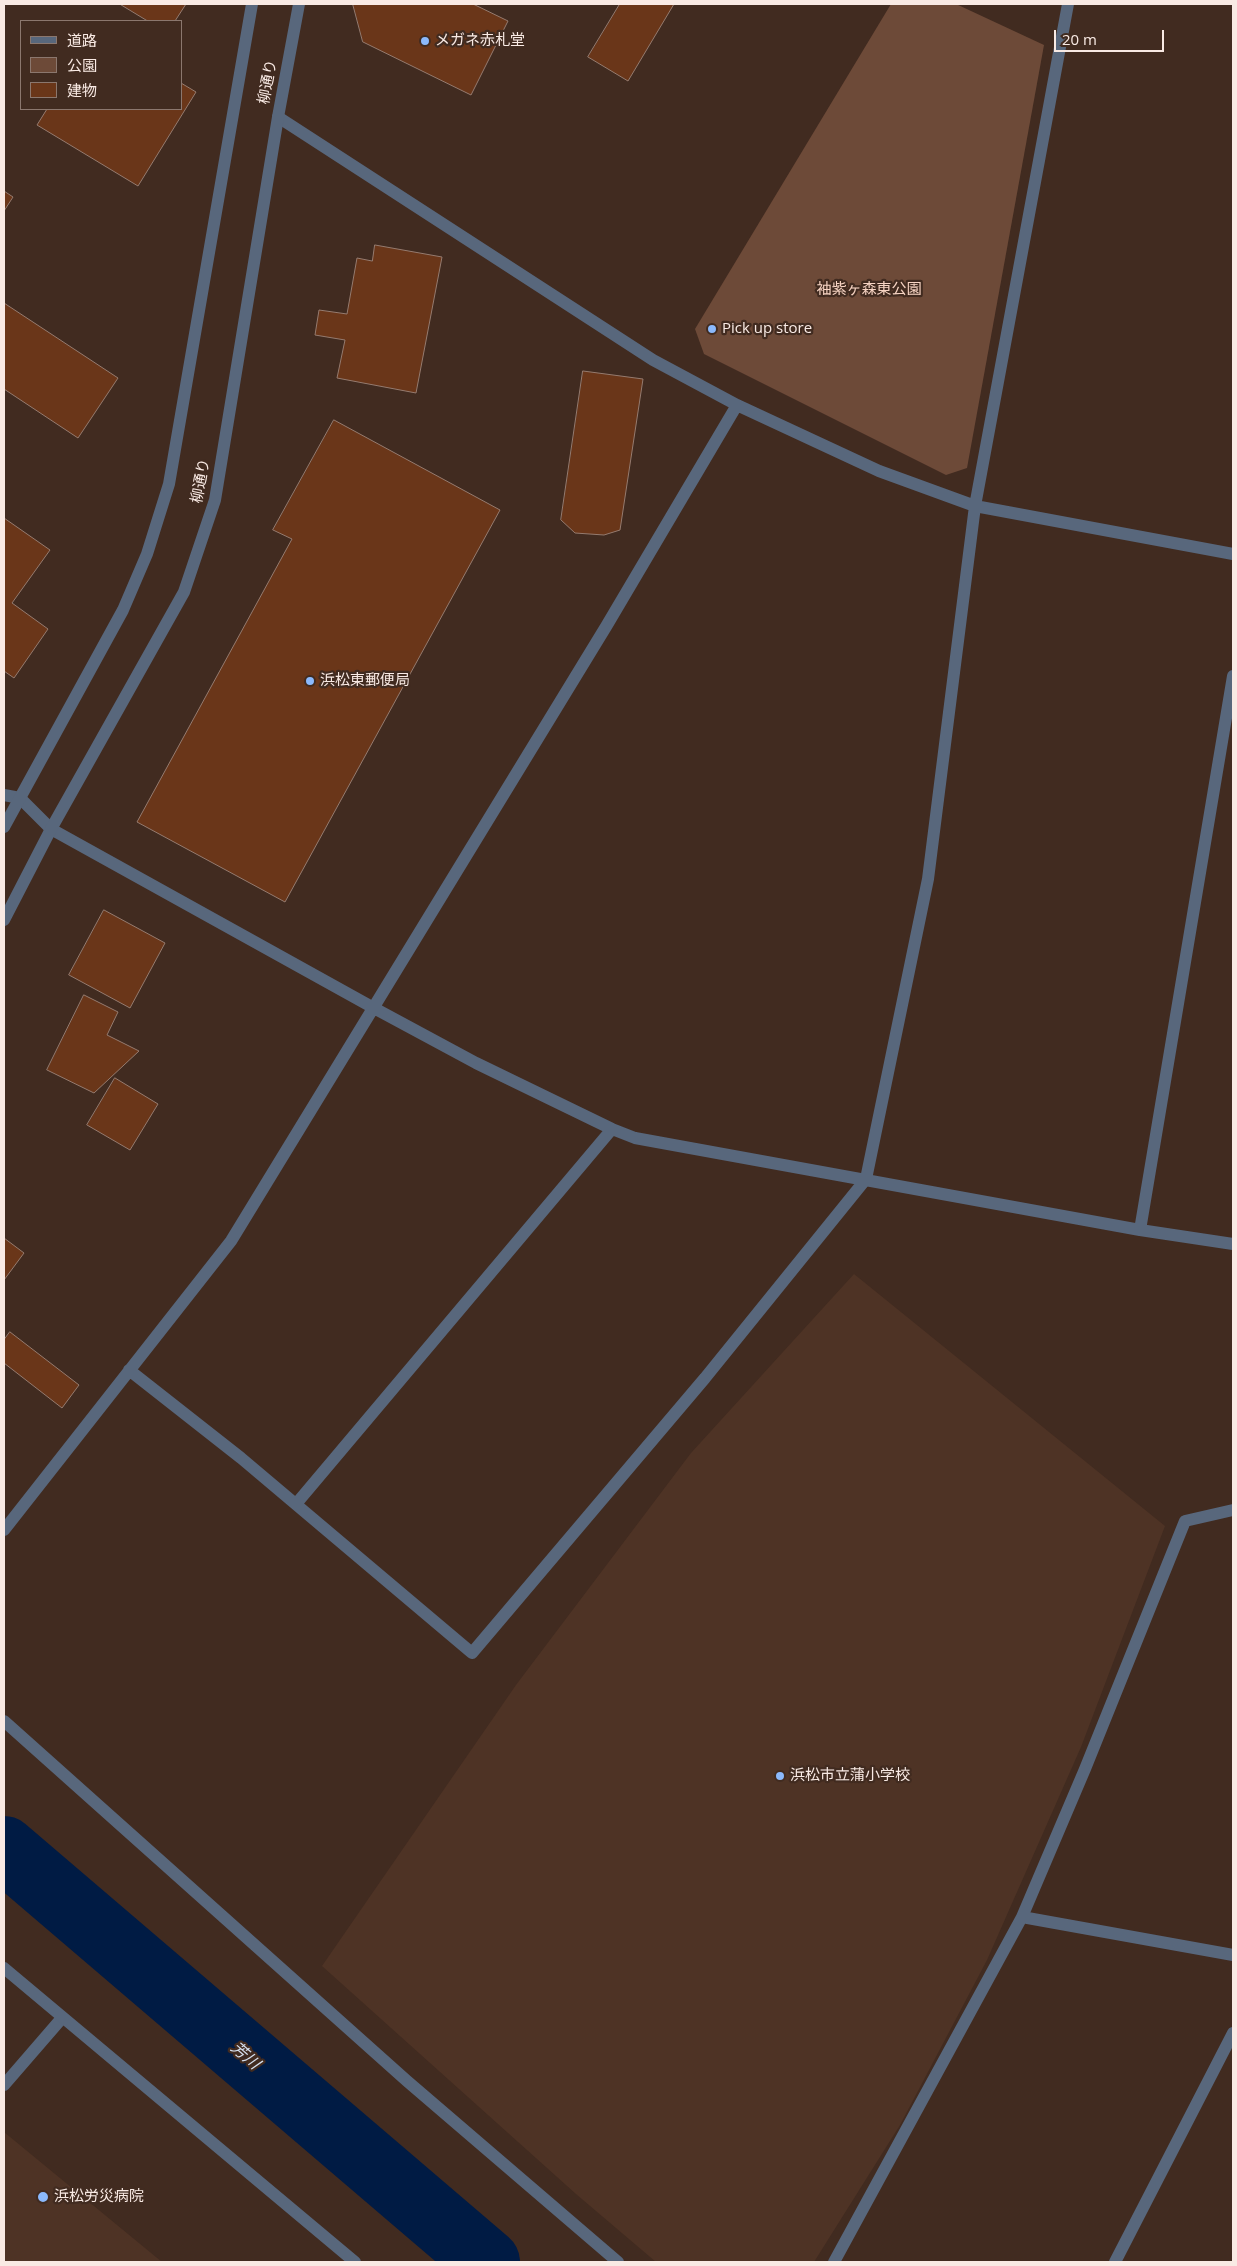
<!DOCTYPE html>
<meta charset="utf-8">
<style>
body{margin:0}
#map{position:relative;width:1237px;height:2266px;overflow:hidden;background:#412b20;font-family:"Open Sans","Noto Sans JP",sans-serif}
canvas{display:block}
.frame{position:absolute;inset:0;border:5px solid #f9eae4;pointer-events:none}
.legend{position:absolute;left:20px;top:20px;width:162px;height:90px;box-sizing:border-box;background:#412b20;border:1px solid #8b776e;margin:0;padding:6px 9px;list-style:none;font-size:15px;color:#f9eae4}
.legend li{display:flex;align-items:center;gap:10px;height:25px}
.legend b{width:25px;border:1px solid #8b776e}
.scale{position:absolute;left:1054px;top:30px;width:110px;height:22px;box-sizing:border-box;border:2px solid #f9eae4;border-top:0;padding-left:6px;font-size:15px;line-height:18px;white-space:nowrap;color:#f9eae4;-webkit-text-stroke:4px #412b20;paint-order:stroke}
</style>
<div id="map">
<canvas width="1237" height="2266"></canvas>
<div class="frame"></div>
<ul class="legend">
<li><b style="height:6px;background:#58677c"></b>道路</li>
<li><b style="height:14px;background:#6d4a38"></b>公園</li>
<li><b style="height:14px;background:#6a3619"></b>建物</li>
</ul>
<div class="scale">20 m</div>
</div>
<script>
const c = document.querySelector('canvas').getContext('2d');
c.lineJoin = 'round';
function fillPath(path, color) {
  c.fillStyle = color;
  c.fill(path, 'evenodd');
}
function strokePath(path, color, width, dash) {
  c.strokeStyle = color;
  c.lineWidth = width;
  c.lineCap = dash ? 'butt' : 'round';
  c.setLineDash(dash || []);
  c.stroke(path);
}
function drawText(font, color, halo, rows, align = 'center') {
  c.font = font + ' "Open Sans","Noto Sans JP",sans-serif';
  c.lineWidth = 4.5;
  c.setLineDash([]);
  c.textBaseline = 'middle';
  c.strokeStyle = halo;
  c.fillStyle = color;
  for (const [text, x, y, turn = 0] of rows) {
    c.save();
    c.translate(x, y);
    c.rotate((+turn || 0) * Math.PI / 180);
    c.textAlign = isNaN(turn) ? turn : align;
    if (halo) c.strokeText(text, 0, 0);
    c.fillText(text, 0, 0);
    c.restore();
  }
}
fillPath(new Path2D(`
 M 854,1274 L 1165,1526 L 1081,1747 L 987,1960 L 900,2125 L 814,2262 L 656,2262 L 576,2194 L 322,1966 L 516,1685 L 691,1453 Z
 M 4,2132 L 162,2262 L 4,2262 Z`), '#4e3325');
fillPath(new Path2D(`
 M 891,4 L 956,4 L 1044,45 L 967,468 L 946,475 L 704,354 L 695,329 Z`), '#6d4a38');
strokePath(new Path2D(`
 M 4,1849 L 487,2262`), '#001b44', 66);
const building = new Path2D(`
 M 120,4 L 186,4 L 175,21 L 148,21 Z
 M 353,4 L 473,4 L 508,21 L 471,95 L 363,42 Z
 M 620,4 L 674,4 L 628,81 L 588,57 Z
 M 181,83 L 196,92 L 138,186 L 37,125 L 47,109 L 181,109 Z
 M 4,191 L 13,197 L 4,211 Z
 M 375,245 L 442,257 L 416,393 L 337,378 L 345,340 L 315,335 L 319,310 L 347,314 L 357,258 L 372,261 Z
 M 4,303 L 118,378 L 78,438 L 4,389 Z
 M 583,371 L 643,379 L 620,530 L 604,535 L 575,533 L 561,520 Z
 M 334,420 L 500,510 L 285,902 L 137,822 L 292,539 L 273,530 Z
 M 4,518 L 50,550 L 12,603 L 48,629 L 14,678 L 4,671 Z
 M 104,910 L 165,943 L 130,1008 L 69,975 Z
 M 84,995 L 118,1012 L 107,1035 L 139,1051 L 94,1093 L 47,1070 Z
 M 115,1078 L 158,1104 L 130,1150 L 87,1125 Z
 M 4,1238 L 24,1253 L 4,1280 Z
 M 10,1332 L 79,1385 L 62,1408 L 4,1363 L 4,1340 Z`);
fillPath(building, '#6a3619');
strokePath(building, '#957b6f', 1);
strokePath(new Path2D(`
 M 278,117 L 653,360 L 737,405 L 879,471 L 975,506 L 1233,554
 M 4,795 L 20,798 L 51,829 L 372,1007 L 476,1063 L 612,1129 L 635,1138 L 1140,1230 L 1233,1244
 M 1140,1230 L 1233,676
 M 129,1370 L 241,1458 L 472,1653 L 705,1378 L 866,1179 L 928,879 L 975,506 L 1068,4
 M 296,1504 L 612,1129
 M 4,1530 L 231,1241 L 607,625 L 737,405
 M 4,1721 L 407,2081 L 618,2262
 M 1022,1917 L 1233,1955
 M 4,2085 L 62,2018
 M 834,2262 L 1022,1917 L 1085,1769 L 1185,1521 L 1233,1510
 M 1115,2262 L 1233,2033`), '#58677c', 12);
strokePath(new Path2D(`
 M 4,827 L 123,610 L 147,554 L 169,484 L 252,4
 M 4,920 L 51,829 L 184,592 L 215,500 L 278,117 L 299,4
 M 4,1968 L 355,2262`), '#58677c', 12);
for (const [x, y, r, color] of [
 [425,41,5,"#8bb9fc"],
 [712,329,5,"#8bb9fc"],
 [310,681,5,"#8bb9fc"],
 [780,1776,5,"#8bb9fc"],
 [43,2197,6,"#8bb9fc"]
]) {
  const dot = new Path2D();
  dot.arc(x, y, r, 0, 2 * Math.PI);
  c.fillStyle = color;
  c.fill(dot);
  strokePath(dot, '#412b20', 2);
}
drawText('15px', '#f9eae4', '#412b20', [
 ["メガネ赤札堂",435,41],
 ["Pick up store",722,329],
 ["浜松東郵便局",320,681],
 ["浜松市立蒲小学校",790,1776],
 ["浜松労災病院",54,2197]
], 'left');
drawText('15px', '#f9eae4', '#412b20', [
 ["柳通り",268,82,-79],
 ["柳通り",201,481,-79]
]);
drawText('15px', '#f7d4c3', '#412b20', [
 ["袖紫ヶ森東公園",869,290]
]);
drawText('italic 16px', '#d7e1f0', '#412b20', [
 ["芳川",245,2056,41]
]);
</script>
